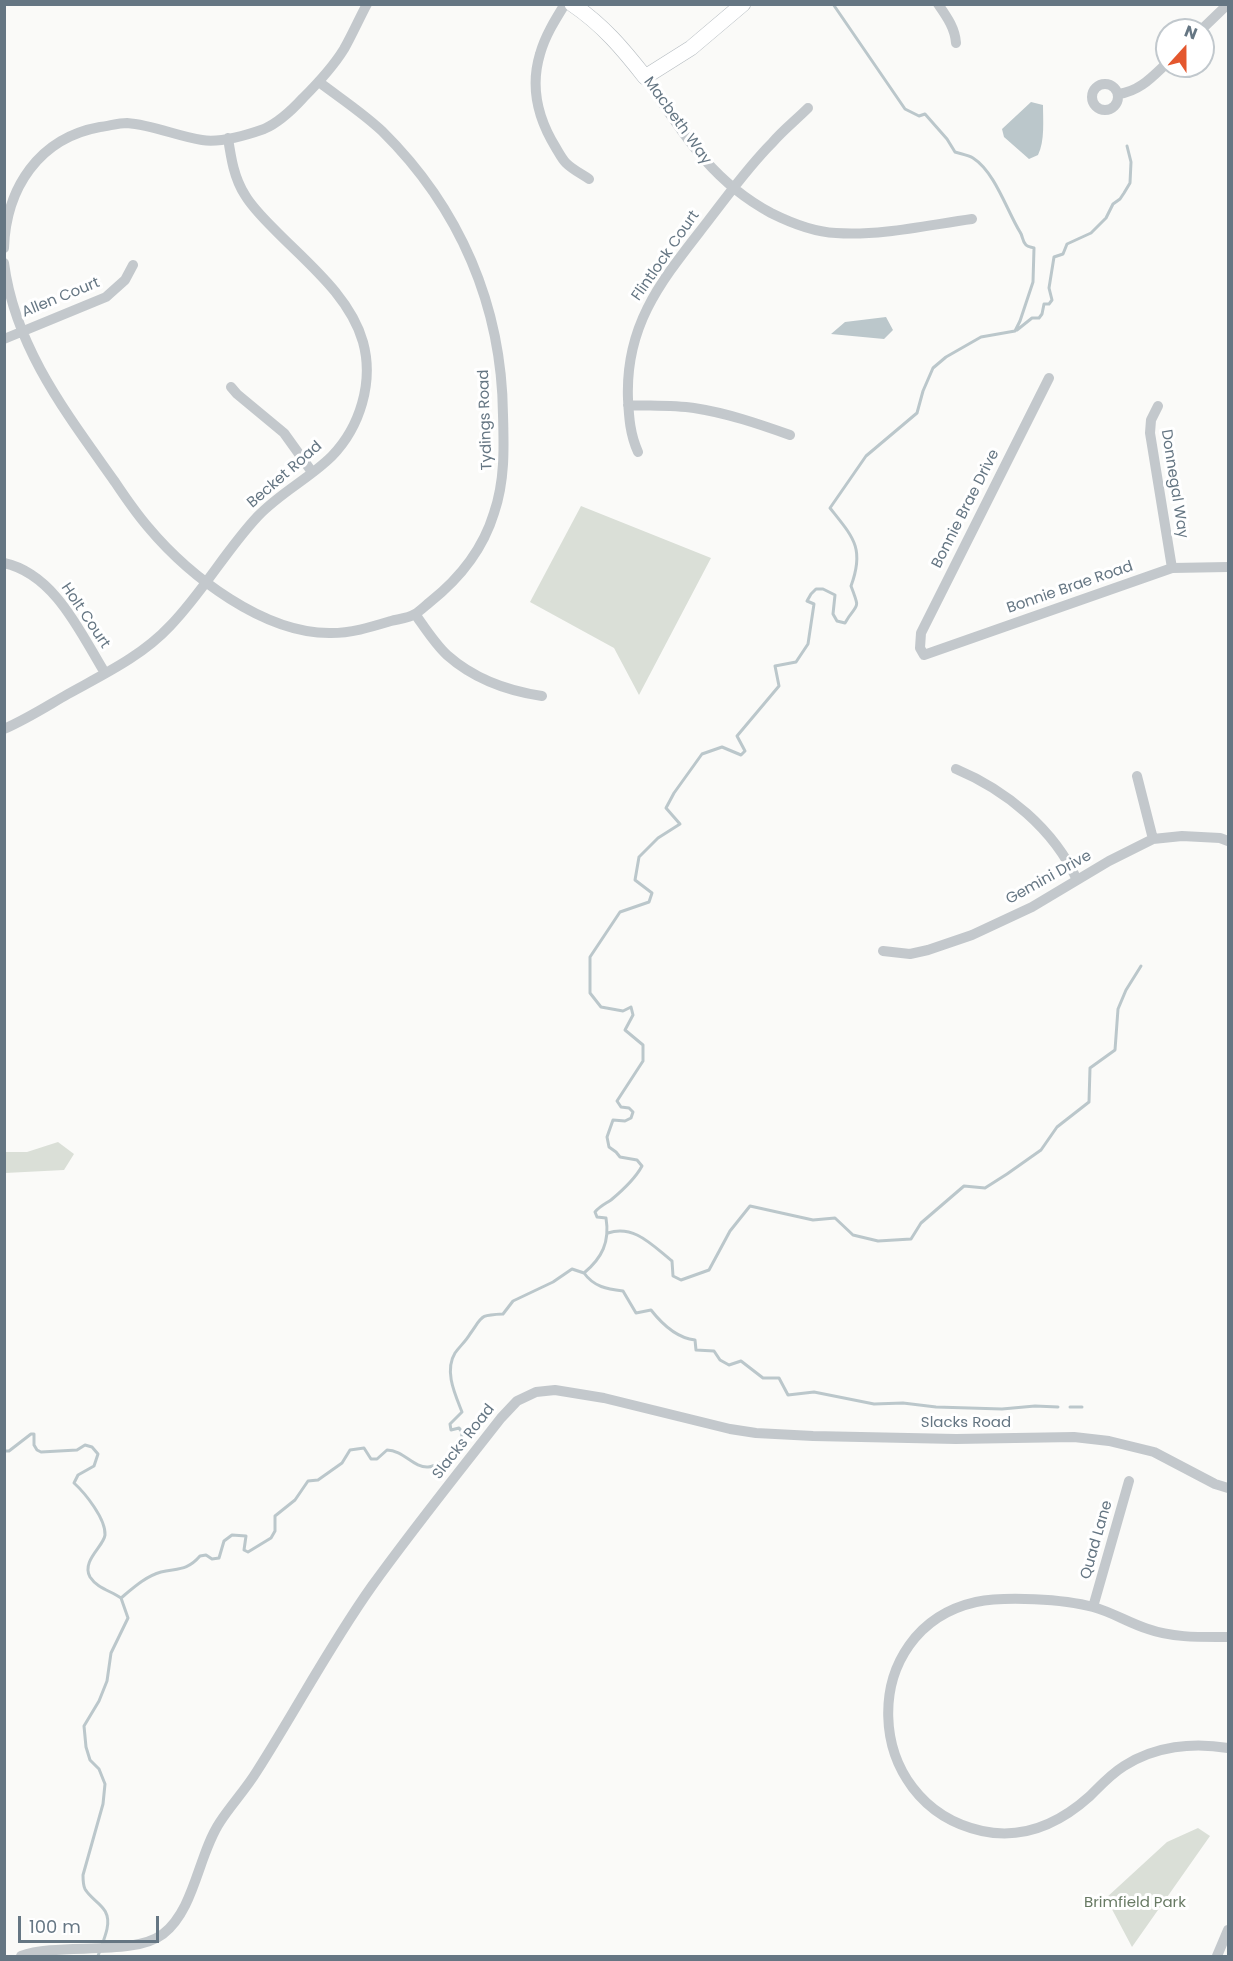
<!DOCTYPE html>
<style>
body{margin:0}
#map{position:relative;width:1233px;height:1961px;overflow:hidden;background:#fafaf8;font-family:Poppins,sans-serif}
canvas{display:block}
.frame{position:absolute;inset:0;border:6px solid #657683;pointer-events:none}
.north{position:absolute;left:1155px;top:18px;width:60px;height:60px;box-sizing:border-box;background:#fff;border:2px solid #c1c8cd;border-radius:50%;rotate:21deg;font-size:16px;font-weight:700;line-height:24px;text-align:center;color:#657683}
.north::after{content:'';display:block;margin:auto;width:21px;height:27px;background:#e4572e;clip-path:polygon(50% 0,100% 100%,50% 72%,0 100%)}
.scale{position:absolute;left:18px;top:1916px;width:141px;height:27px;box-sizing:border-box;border:3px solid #657683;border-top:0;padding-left:8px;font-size:18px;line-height:21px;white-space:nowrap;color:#657683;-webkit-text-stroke:4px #fff;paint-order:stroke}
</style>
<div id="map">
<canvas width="1233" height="1961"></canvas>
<div class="frame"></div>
<div class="north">N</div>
<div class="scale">100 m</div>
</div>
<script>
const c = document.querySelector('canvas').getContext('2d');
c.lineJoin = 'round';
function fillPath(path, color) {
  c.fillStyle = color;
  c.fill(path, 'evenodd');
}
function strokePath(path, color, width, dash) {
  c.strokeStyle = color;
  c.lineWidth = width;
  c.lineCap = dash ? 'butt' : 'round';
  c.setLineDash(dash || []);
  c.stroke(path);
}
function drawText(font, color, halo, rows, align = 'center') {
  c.font = font + ' Poppins,sans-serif';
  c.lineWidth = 6;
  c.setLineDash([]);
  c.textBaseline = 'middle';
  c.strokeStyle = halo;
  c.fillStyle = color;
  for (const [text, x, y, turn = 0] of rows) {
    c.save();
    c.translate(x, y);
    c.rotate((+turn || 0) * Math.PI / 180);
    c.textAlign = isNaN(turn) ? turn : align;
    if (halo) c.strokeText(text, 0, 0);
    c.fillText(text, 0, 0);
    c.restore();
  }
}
fillPath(new Path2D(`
 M 581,506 L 711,558 L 639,695 L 614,648 L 530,602 Z
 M 58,1142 L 74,1154 L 64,1170 L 5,1173 L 5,1152 L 27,1152 Z
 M 1198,1828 L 1210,1836 L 1132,1947 L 1106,1898 L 1167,1842 Z`), '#dadfd7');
fillPath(new Path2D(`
 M 1031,102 L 1043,105 C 1043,120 1045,141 1038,155 L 1029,159 L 1004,137 L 1002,129 Z
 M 886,317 L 893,330 L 884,339 L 831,334 L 845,322 Z`), '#bbc7cb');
strokePath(new Path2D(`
 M 1017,330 L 1032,318 L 1039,318 L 1042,314 L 1044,304 L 1049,304 L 1052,300 L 1049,288 L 1054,257 L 1063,254 L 1067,244 L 1091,233 L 1106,218 L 1113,204 L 1120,199 L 1124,193 L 1130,183 L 1131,162 L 1127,146
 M 608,1233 C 634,1224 653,1246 672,1261 L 673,1276 L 681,1280 L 709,1270 L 730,1231 L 750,1206 L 813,1220 L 835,1218 L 853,1235 L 878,1241 L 911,1239 L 921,1223 L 964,1186 L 985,1188 L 1007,1174 L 1041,1150 L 1057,1127 L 1089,1102 L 1090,1068 L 1115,1050 L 1118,1009 L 1126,990 L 1141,966
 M 584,1273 C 594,1287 607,1289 623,1291 L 636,1313 L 651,1310 C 662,1324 676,1338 695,1340 L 696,1350 L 714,1351 L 720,1360 L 729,1365 L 741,1361 L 763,1378 L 779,1378 L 788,1395 L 814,1392 L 874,1404 L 903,1403 L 936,1407 L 1002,1409 L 1035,1406 L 1058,1407
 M 1070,1407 L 1082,1407
 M 4,1451 L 9,1451 L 31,1434 L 34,1434 L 34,1445 L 37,1450 L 41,1452 L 77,1450 L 85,1445 L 92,1447 L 98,1454 L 94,1466 L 78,1475 L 74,1483 C 85,1493 106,1519 105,1535 C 104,1546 81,1561 90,1577 C 97,1588 111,1591 121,1598 L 128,1618 L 111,1653 L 107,1681 L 99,1701 L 84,1726 L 86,1747 L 90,1760 L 99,1769 L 105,1784 L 103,1804 L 83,1875 C 83,1880 83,1885 85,1889 C 93,1903 112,1906 107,1929 C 105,1938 101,1947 98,1956
 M 121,1598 C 133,1588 146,1576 161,1572 C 178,1568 187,1571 200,1556 L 206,1555 L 212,1559 L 219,1558 L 224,1541 L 232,1535 L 246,1536 L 244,1550 L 248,1552 L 271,1538 L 275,1531 L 275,1516 L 295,1500 L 308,1481 L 318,1480 L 342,1463 L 350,1450 L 364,1448 L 371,1459 L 377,1459 L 387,1450 C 403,1450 414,1468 428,1467 C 437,1467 445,1458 455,1456 L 461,1448 L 462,1432 L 459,1428 L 451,1430 L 450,1424 L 462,1412 C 455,1394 444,1371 455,1353 C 460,1346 466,1341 470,1334 C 483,1316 479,1315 503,1314 L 513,1301 L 553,1282 L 572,1269 L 584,1273 C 602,1258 610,1242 606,1218 L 597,1217 L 595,1212 C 600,1206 605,1204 611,1200 C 623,1190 635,1179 642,1166 L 637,1160 L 620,1157 L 616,1152 L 609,1147 L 607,1137 L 613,1120 L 625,1121 L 631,1118 L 633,1112 L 629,1108 L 621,1107 L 617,1101 L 643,1061 L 643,1045 L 625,1030 L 633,1015 L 631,1007 L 623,1011 L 601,1007 L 590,993 L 590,957 L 620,912 L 649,902 L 652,893 L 635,880 L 639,857 L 658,838 L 680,824 L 666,808 L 674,793 L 702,754 L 722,747 L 741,755 L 745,751 L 737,736 L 779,686 L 775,666 L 796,662 L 808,644 L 814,604 L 807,601 L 811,594 L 816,589 L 823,589 L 835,595 L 833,614 L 837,621 L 845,623 C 857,602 861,612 851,586 C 865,548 853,537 830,508 L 866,456 L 917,413 L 923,391 L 933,368 L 946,357 L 981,337 L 1015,331 L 1020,321 L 1033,282 L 1034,248 C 1031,247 1028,247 1026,245 C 1022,241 1023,236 1020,232 C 1007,211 995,172 973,158 C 968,155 961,154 955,152 L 947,139 L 925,114 L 919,116 L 905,109 L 833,4`), '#bbc7cb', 3);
const secondary = new Path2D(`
 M 572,4 C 603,25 623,49 645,77 L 691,48 L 743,4`);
strokePath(secondary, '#b3babf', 16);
strokePath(new Path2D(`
 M 565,4 C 555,20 545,36 540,54 C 530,87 538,119 556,148 C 559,153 562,159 566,163 C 573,170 582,174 589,179
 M 938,4 C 947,17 955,28 956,43
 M 1201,30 L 1228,4
 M 645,77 C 682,132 711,181 771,213 C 791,223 813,232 836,233 C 881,236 928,225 972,219
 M1092 97a13 13 0 1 1 26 0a13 13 0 1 1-26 0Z
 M 1119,94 C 1140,91 1152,77 1167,63
 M 4,248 C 6,188 39,138 100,127 C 109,126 118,123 127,123 C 153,125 177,136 202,140 C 221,143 247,135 264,129 C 280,122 292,110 303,98 C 318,83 333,67 344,49 C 352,35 359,19 367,4
 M 4,263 C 15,348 67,414 115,482 C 125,497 136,513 148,527 C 189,576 264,634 331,633 C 352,633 371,627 391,621 C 399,619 409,618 415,614 C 420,611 425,606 430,602 C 459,579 483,549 494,513 C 505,481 504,448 503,415 C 502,306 460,208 382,131 C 363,113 340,98 319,82
 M 4,339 L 106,297 L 125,280 L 133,265
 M 1049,378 L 921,633 L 920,648 L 924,655 L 1172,568 L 1228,567
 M 231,387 L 237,394 L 284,433 L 312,472
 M 628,405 C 650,406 673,405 694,408 C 727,413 759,424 790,435
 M 1158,406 L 1151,420 L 1150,433 L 1172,568
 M 638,452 C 630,434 629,418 628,399 C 625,322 664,278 708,221 C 729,194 748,167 772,143 C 783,130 796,120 808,108
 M 4,563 C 55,574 81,634 105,673
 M 415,614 C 425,628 435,644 447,655 C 474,679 508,691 542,696
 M 4,729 C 27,719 47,706 68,694 C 104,674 142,656 170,626 C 203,592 226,550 258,516 C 281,492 310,478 332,456 C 360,427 374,382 363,342 C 350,296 306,262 274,229 C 264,219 252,207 245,195 C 234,178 231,158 228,138
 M 956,769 C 1006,790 1054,829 1077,880
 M 1137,776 L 1153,839
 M 883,951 L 910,954 L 928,950 L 972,935 L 1032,907 L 1109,861 L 1153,839 L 1182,836 L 1220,838 L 1228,841
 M 1093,1607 L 1129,1481
 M 1228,1637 C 1202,1637 1173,1638 1148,1629 C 1129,1623 1112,1612 1093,1607 C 1064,1599 1005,1596 976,1602 C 856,1629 860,1804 982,1831 C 1024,1840 1060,1823 1090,1796 C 1101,1785 1111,1774 1124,1766 C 1155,1746 1193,1742 1228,1748
 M 21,1956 C 59,1942 133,1957 163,1934 C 195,1909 198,1855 220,1822 C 231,1805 246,1789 257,1771 C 296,1710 330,1645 372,1586 C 413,1529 458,1473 501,1418 L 517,1401 L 536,1392 L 555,1390 L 604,1398 L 730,1429 L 756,1433 L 813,1436 L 956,1439 L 1074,1437 L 1109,1441 L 1154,1452 L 1215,1484 L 1228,1488
 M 1217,1956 L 1228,1930`), '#c3c8cc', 10);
strokePath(secondary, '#fff', 15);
drawText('15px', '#657683', '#fff', [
 ["Macbeth Way",677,121,54],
 ["Flintlock Court",666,256,-55],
 ["Allen Court",61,298,-22],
 ["Tydings Road",486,420,-92],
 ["Becket Road",285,475,-41],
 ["Donnegal Way",1174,484,81],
 ["Bonnie Brae Drive",966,509,-63],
 ["Bonnie Brae Road",1070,588,-19],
 ["Holt Court",85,616,56],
 ["Gemini Drive",1049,878,-29],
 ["Slacks Road",966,1423],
 ["Slacks Road",464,1442,-52],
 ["Quad Lane",1097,1540,-74]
]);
drawText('15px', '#687a64', '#fff', [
 ["Brimfield Park",1135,1903]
]);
</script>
